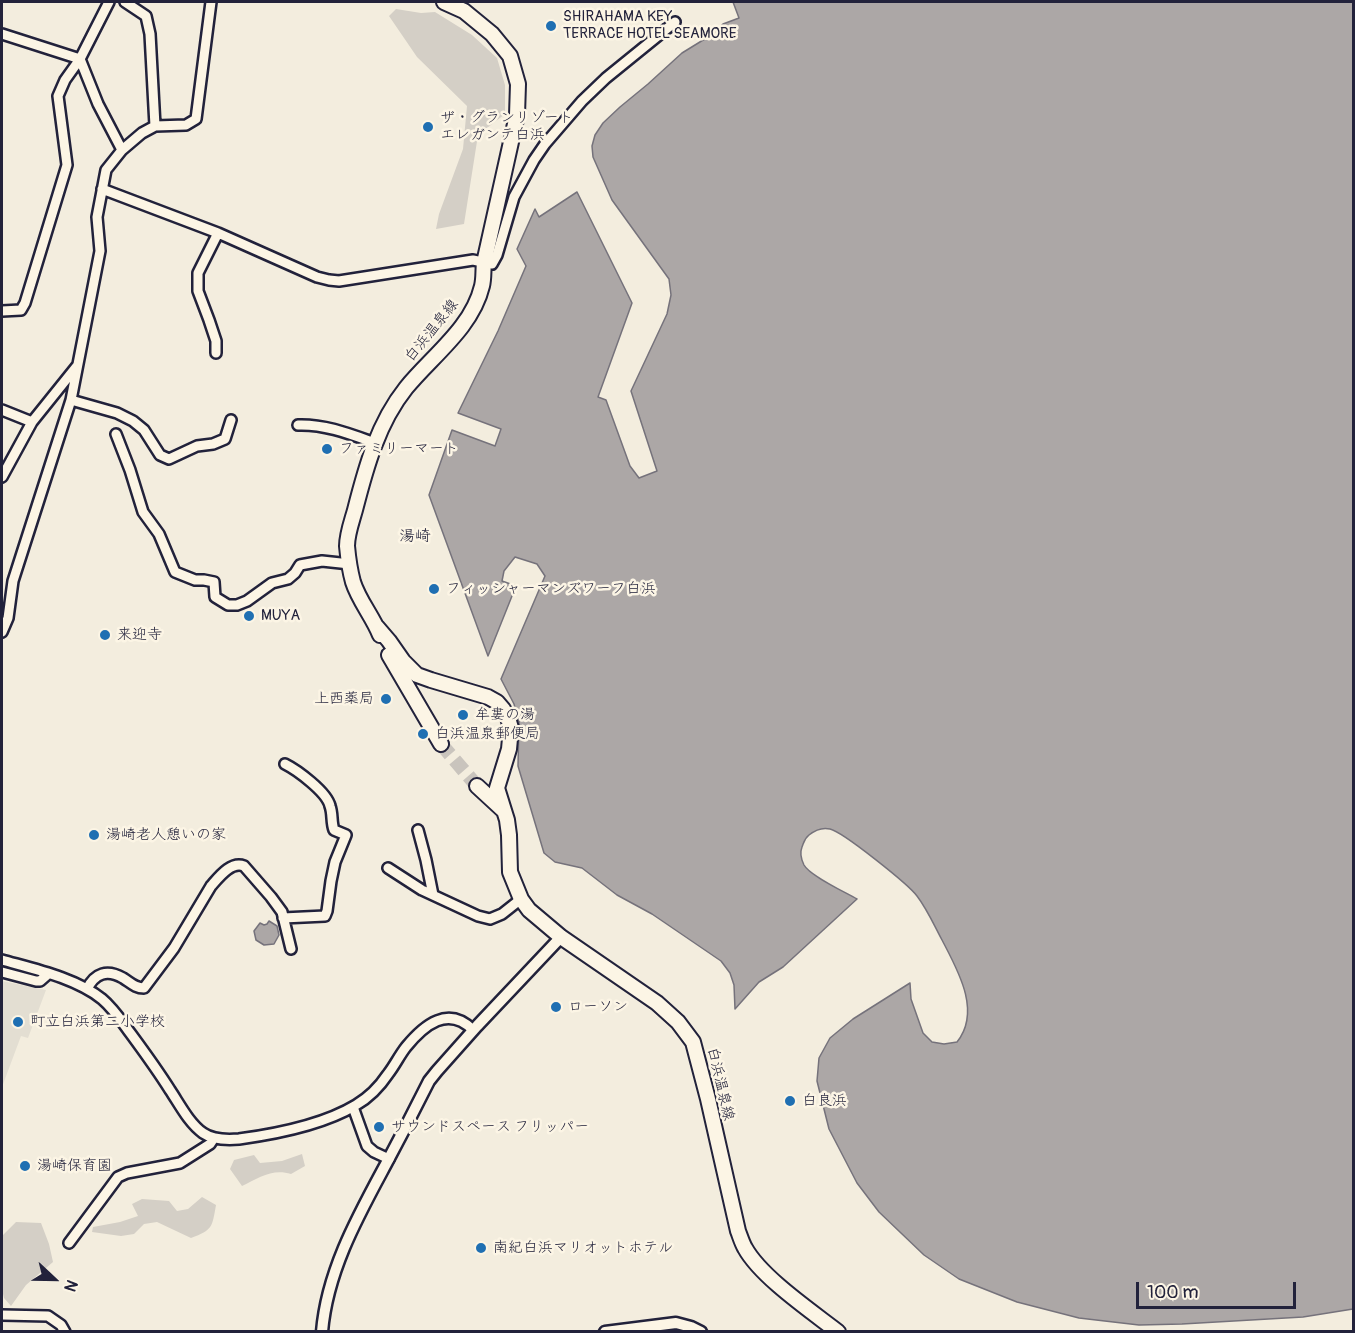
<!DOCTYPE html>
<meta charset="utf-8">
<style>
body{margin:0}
#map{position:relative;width:1355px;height:1333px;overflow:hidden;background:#f3edde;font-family:Pangolin,sans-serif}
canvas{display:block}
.frame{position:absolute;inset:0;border:3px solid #22223b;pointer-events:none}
.north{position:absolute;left:24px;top:1249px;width:60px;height:60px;-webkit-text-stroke:4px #fcf5e5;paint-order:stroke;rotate:112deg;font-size:16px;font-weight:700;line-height:24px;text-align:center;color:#22223b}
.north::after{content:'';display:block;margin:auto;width:21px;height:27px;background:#22223b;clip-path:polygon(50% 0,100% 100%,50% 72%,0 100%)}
.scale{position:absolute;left:1136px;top:1282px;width:160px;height:27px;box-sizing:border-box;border:3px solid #22223b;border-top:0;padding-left:8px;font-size:18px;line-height:21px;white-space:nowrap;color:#22223b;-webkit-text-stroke:4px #fcf5e5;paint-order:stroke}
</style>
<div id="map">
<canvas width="1355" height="1333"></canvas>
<div class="frame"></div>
<div class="north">N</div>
<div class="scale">100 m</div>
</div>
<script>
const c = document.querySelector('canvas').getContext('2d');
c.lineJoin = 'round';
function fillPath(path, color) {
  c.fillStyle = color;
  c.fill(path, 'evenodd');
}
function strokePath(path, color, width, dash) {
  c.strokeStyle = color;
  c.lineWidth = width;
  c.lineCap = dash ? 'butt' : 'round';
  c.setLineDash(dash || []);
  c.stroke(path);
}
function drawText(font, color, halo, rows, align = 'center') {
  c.font = font + ' Pangolin,"Klee One",sans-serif';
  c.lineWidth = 5;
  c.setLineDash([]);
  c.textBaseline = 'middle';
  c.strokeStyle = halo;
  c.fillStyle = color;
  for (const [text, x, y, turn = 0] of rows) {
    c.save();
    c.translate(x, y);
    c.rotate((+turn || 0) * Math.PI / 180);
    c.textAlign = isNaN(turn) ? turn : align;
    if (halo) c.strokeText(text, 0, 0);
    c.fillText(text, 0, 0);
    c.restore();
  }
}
fillPath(new Path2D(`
 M 2,981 L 46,990 L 28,1038 L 21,1036 L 2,1087 Z`), '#e3ded2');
fillPath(new Path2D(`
 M 396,9 L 421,13 L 435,12 L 472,35 L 497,58 L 505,85 L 505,114 L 478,135 L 464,224 L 436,229 L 439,214 L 463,149 L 467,106 L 417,57 L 389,16 Z
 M 302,1154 L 305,1166 L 291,1174 C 273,1168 258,1178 242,1186 L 230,1169 L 234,1160 L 254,1155 L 260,1163 L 282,1161 Z
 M 202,1197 L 216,1205 C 212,1227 213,1230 191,1238 L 157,1222 L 144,1224 L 134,1234 L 121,1236 L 92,1232 L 93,1227 L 120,1222 L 138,1216 L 132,1204 L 142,1199 L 169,1201 L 177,1211 L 188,1209 Z
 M 16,1222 L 41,1223 L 49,1244 L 53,1262 L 26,1285 L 11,1306 L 4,1298 L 2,1290 L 2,1236 Z`), '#d4cfc6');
const water = new Path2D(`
 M 733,2 L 1353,2 L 1353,1309 L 1303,1317 L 1182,1324 L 1139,1325 L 1079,1318 L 1017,1302 L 959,1279 L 924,1255 L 879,1212 L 857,1183 L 829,1129 L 817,1081 L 819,1058 L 830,1038 L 853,1019 L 910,983 L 911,999 L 923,1033 L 932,1042 L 944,1044 L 957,1042 C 982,1011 957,969 942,940 C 934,925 927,909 917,896 C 908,884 843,832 830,829 C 822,827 814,831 809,835 C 804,839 804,842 802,847 C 800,852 801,859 804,865 C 810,876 845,892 857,899 L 783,967 L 759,982 L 735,1009 L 734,985 L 730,973 L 721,961 L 652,914 L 617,895 L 582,868 L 555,862 L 544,853 L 518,766 L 519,722 L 514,704 L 501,679 L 545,576 L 537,564 L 515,557 L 504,571 L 502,581 L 516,586 L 488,656 L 429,495 L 452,430 L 495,446 L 501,429 L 458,413 L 498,331 L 526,266 L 517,249 L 535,209 L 539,217 L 577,192 L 632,303 L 598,397 L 606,400 L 630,466 L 639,478 L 657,471 L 631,391 L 667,314 L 671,295 L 669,279 L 612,200 L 593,157 L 592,146 L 595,135 L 603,123 L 620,107 L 648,84 L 682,53 L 708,37 L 723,24 L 739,18 Z
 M 269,921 L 277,926 L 279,935 L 274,944 L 264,945 L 256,940 L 254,931 L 260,923 L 264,925 L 267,924 Z`);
fillPath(water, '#aca7a6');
strokePath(water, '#75727b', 1.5);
strokePath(new Path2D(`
 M 441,744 L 477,786`), '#c9c4bd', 14, [14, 7]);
const minor = new Path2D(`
 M 125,2 L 146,16 L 150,34 L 155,126
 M 2,34 L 80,59
 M 80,59 L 98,104 L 122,150
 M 102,189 L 218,233 L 317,277 L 329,280 L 339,281 L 473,260 L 492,264 L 497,255 L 514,197 L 534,160 L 545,144 L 582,101 L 606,78 L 675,22
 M 2,311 L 21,310 L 25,303 L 67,165 L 58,96 L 65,80 L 80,59 L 109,2
 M 216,353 L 216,341 L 209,320 L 198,291 L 198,273 L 218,233
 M 71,400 L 117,413 L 133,421 L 144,430 L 160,455 L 169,459 L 197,446 L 213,444 L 225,439 L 231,420
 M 2,410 L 32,422
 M 298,425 C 325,424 350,434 375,443
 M 116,434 L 130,470 L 143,512 L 159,534 L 175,572 L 195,580 L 204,580 L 214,582 L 215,597 L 228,605 L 237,605 L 247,601 L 272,583 L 288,579 L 295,573 L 300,565 L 322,561 L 350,564
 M 2,477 L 32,422 L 77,366
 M 2,632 L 8,618 L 13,581 L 71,400 L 100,251 L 97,217 L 106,170 L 122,150 L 142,133 L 155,126 L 186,125 L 196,119 L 211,2
 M 418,830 L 426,860 L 433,895
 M 388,868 L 422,890 L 478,916 L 490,919 L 502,914 L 521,899
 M 283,918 L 325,916 L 327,911 L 331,881 L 335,862 L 346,835 L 334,830 C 331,822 333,814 330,806 C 327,792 297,770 285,764
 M 2,960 C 34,969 76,978 102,999 C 114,1009 122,1022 131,1034 C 145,1053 158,1071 170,1090 C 180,1105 189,1123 203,1133 C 213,1140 227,1140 239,1139 C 276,1134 323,1125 356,1105 C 368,1098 380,1086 388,1074 C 395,1065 399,1056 406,1047 C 424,1025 448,1005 473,1030
 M 2,972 L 36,981 L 40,981 L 48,974
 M 87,989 C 95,973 107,969 123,978 C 131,983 135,988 144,988 L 174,948 L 211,886 C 219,877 231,861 244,866 L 271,897 L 282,912 L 291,949
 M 353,1107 L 367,1146 L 374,1152 L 389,1159
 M 69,1243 L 118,1177 L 127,1173 L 180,1163 L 210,1144 L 214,1138
 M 2,1315 L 48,1316 L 61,1325 L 65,1332`);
const tertiary = new Path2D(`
 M 322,1332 C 327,1271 358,1216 386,1164 C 401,1136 415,1109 429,1081 L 437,1071 L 477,1026 L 561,937
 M 605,1332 L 676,1323 L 691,1327 L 701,1332`);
const primary = new Path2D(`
 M 377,627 L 389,641 L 403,661 L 417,675 L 431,680 L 488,697 L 497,702 L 503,709 L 508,718 L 511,728 L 509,749 L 497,788 L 507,820 L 509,835 L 510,872 L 521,899 L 529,910 L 561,937 L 657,1003 L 678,1022 L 693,1042 L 708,1099 L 738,1231 C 740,1236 742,1243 745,1248 C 761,1277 811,1311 838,1332
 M 380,635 C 373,617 359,601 353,582 C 350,571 348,557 347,546 C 347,534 352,521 355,510 C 366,467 378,423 406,388 C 432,356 472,328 482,286 C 484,278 483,270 484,263 L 517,115 L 518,84 L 510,56 L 492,34 L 464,11 L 444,2
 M 389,655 L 441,744
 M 477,786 L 503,810`);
strokePath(minor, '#22223b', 14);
strokePath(tertiary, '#22223b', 15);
strokePath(primary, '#22223b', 18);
strokePath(minor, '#fcf5e5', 9);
strokePath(tertiary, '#fcf5e5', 10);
strokePath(primary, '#fcf5e5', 14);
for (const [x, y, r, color] of [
 [551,26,6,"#1f6fb2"],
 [428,127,6,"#1f6fb2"],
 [327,449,6,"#1f6fb2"],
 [434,589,6,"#1f6fb2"],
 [249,616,6,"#1f6fb2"],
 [105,635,6,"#1f6fb2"],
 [386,699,6,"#1f6fb2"],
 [463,715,6,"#1f6fb2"],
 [423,734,6,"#1f6fb2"],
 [94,835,6,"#1f6fb2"],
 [556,1007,6,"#1f6fb2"],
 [18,1022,6,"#1f6fb2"],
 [790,1101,6,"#1f6fb2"],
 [379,1127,6,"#1f6fb2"],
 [25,1166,6,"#1f6fb2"],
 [481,1248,6,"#1f6fb2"]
]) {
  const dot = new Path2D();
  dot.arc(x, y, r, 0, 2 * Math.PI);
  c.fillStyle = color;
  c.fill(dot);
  strokePath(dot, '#fcf5e5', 2);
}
drawText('15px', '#22223b', '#fcf5e5', [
 ["SHIRAHAMA KEY",563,17],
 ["TERRACE HOTEL SEAMORE",563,34],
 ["ザ・グランリゾート",440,118],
 ["エレガンテ白浜",440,135],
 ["ファミリーマート",339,449],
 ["フィッシャーマンズワーフ白浜",446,589],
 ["MUYA",261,616],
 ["来迎寺",117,635],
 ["上西薬局",374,699,"right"],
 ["牟婁の湯",475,715],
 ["白浜温泉郵便局",435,734],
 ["湯崎老人憩いの家",106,835],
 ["ローソン",568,1007],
 ["町立白浜第二小学校",30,1022],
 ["白良浜",802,1101],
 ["サウンドスペース フリッパー",391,1127],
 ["湯崎保育園",37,1166],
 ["南紀白浜マリオットホテル",493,1248]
], 'left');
drawText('15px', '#22223b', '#fcf5e5', [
 ["白浜温泉線",432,331,-51],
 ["白浜温泉線",720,1084,77]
]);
drawText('16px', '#22223b', '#fcf5e5', [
 ["湯崎",415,537]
]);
</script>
